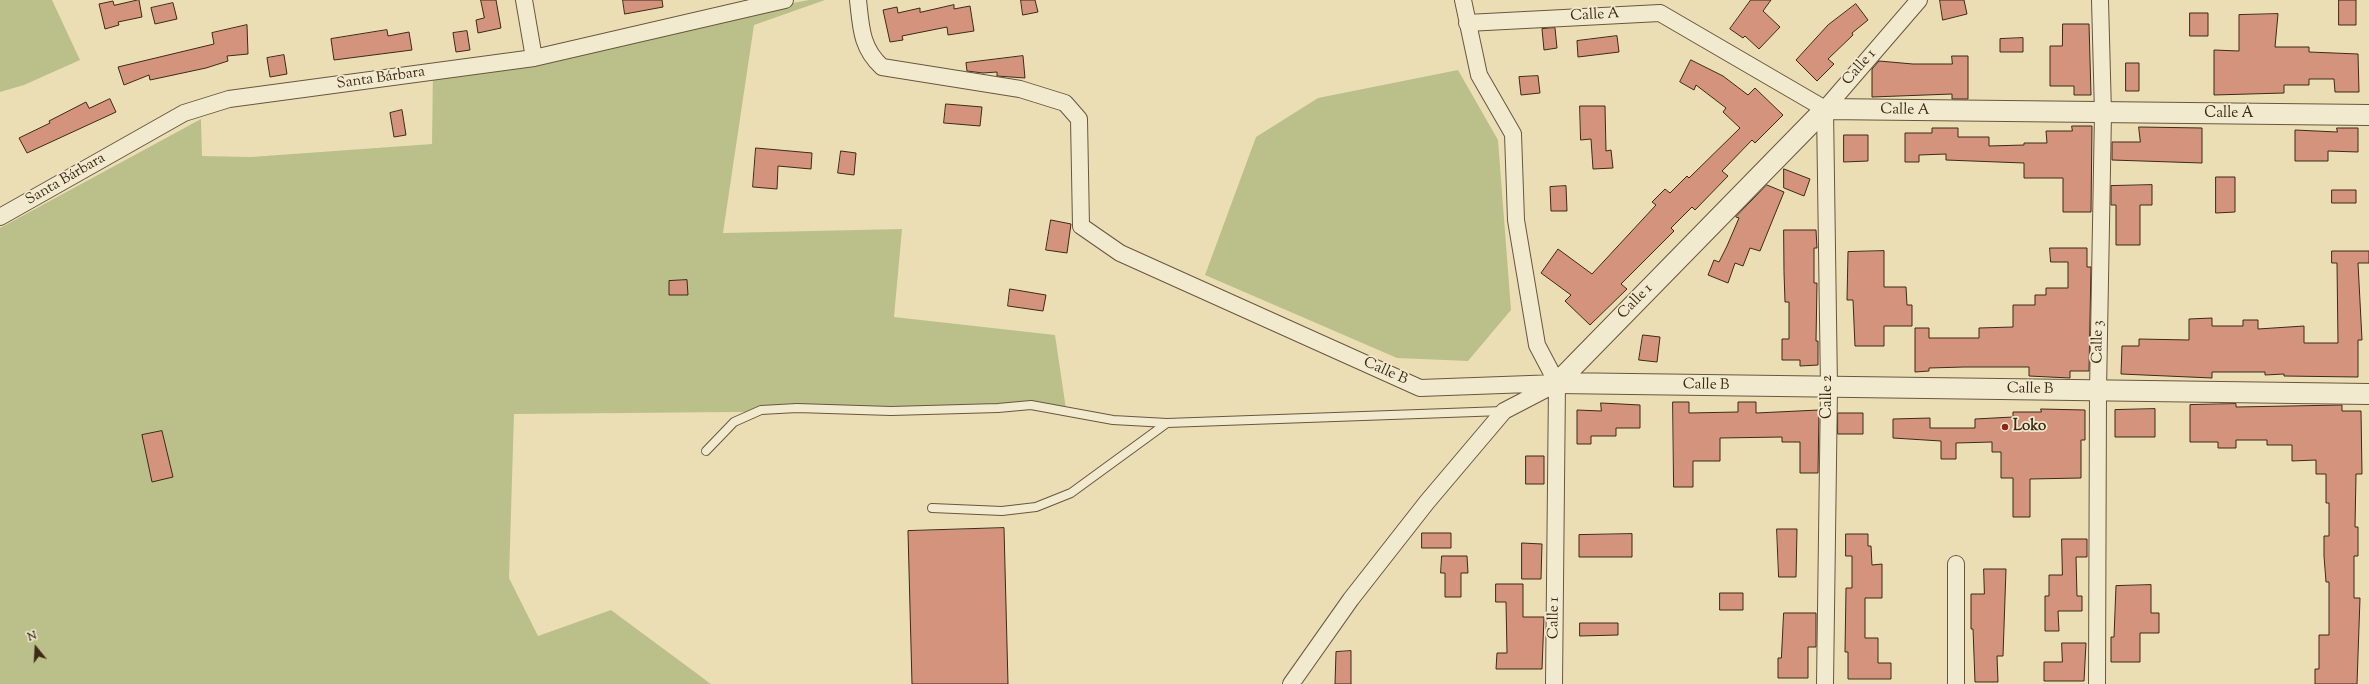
<!DOCTYPE html>
<meta charset="utf-8">
<style>
body{margin:0}
#map{position:relative;width:2369px;height:684px;overflow:hidden;background:#ebdeb5;font-family:"Sorts Mill Goudy",serif}
canvas{display:block}
.north{position:absolute;left:16px;top:628px;width:40px;height:40px;-webkit-text-stroke:3px #f2eacf;paint-order:stroke;rotate:342deg;font-size:11px;font-weight:700;line-height:16px;text-align:center;color:#3d2a16}
.north::after{content:'';display:block;margin:auto;width:14px;height:18px;background:#3d2a16;clip-path:polygon(50% 0,100% 100%,50% 72%,0 100%)}
</style>
<div id="map">
<canvas width="2369" height="684"></canvas>
<div class="north">N</div>
</div>
<script>
const c = document.querySelector('canvas').getContext('2d');
c.lineJoin = 'round';
function fillPath(path, color) {
  c.fillStyle = color;
  c.fill(path, 'evenodd');
}
function strokePath(path, color, width, dash) {
  c.strokeStyle = color;
  c.lineWidth = width;
  c.lineCap = dash ? 'butt' : 'round';
  c.setLineDash(dash || []);
  c.stroke(path);
}
function drawText(font, color, halo, rows, align = 'center') {
  c.font = font + ' "Sorts Mill Goudy",serif';
  c.lineWidth = 3.5;
  c.setLineDash([]);
  c.textBaseline = 'middle';
  c.strokeStyle = halo;
  c.fillStyle = color;
  for (const [text, x, y, turn = 0] of rows) {
    c.save();
    c.translate(x, y);
    c.rotate((+turn || 0) * Math.PI / 180);
    c.textAlign = isNaN(turn) ? turn : align;
    if (halo) c.strokeText(text, 0, 0);
    c.fillText(text, 0, 0);
    c.restore();
  }
}
fillPath(new Path2D(`
 M 0,0 L 52,0 L 80,60 L 24,85 L 0,92 Z
 M 809,0 L 825,0 L 754,25 L 723,233 L 902,229 L 894,317 L 1055,335 L 1066,409 L 514,414 L 509,578 L 538,636 L 611,610 L 711,684 L 0,684 L 0,228 L 201,119 L 202,156 L 251,157 L 432,144 L 433,69 Z
 M 1458,70 L 1498,140 L 1511,310 L 1468,361 L 1397,358 L 1205,275 L 1256,137 L 1318,98 Z`), '#bbc08b');
const building = new Path2D(`
 M 139,0 L 142,17 L 118,22 L 119,25 L 105,29 L 99,4 L 113,1 L 114,5 Z
 M 481,0 L 496,0 L 501,28 L 478,33 L 476,20 L 484,18 Z
 M 623,0 L 662,0 L 663,7 L 625,14 Z
 M 1021,0 L 1035,0 L 1038,12 L 1023,15 Z
 M 1751,0 L 1771,0 L 1763,11 L 1780,27 L 1759,49 L 1745,36 L 1743,38 L 1730,29 Z
 M 1940,0 L 1964,0 L 1967,14 L 1943,20 Z
 M 2339,0 L 2356,0 L 2356,25 L 2339,25 Z
 M 173,3 L 177,19 L 155,24 L 151,8 Z
 M 1856,4 L 1868,20 L 1852,33 L 1853,35 L 1828,59 L 1834,64 L 1817,81 L 1796,60 L 1828,25 Z
 M 954,5 L 954,9 L 970,6 L 974,31 L 948,35 L 947,27 L 902,36 L 903,40 L 890,42 L 883,10 L 897,7 L 898,13 L 920,8 L 920,12 Z
 M 2190,13 L 2208,13 L 2208,36 L 2190,36 Z
 M 2278,14 L 2275,47 L 2309,47 L 2309,52 L 2358,54 L 2359,92 L 2335,92 L 2334,79 L 2309,79 L 2309,85 L 2284,85 L 2284,93 L 2214,95 L 2214,50 L 2239,51 L 2239,15 Z
 M 2063,24 L 2089,24 L 2091,95 L 2074,95 L 2074,86 L 2050,86 L 2050,46 L 2062,46 Z
 M 247,25 L 248,54 L 227,56 L 228,61 L 206,68 L 150,80 L 149,75 L 124,85 L 118,67 L 214,44 L 212,33 Z
 M 1555,28 L 1557,48 L 1544,50 L 1542,29 Z
 M 387,30 L 388,36 L 409,32 L 412,50 L 334,60 L 331,39 Z
 M 467,31 L 470,50 L 456,52 L 453,33 Z
 M 1617,36 L 1619,52 L 1578,57 L 1577,41 Z
 M 2023,38 L 2023,52 L 2000,52 L 2000,39 Z
 M 284,55 L 287,74 L 270,77 L 267,58 Z
 M 1023,56 L 1025,78 L 997,76 L 997,72 L 983,73 L 967,71 L 966,63 Z
 M 1952,56 L 1968,56 L 1968,99 L 1952,99 L 1952,94 L 1872,97 L 1872,69 L 1879,61 L 1913,64 L 1952,64 Z
 M 1691,60 L 1723,76 L 1748,95 L 1755,88 L 1783,115 L 1755,143 L 1752,140 L 1722,171 L 1728,176 L 1695,210 L 1692,207 L 1671,228 L 1674,231 L 1621,284 L 1627,289 L 1590,325 L 1565,301 L 1571,295 L 1541,273 L 1558,249 L 1592,274 L 1656,205 L 1652,202 L 1665,189 L 1670,193 L 1687,176 L 1689,178 L 1740,128 L 1723,112 L 1726,108 L 1696,85 L 1694,90 L 1680,82 Z
 M 2126,63 L 2139,63 L 2139,91 L 2126,91 Z
 M 1538,76 L 1540,93 L 1521,95 L 1519,77 Z
 M 110,99 L 116,112 L 27,153 L 19,138 L 50,123 L 49,121 L 86,102 L 89,108 Z
 M 946,104 L 982,107 L 980,126 L 944,123 Z
 M 1580,106 L 1605,106 L 1606,151 L 1611,150 L 1613,168 L 1593,169 L 1591,139 L 1581,140 Z
 M 402,110 L 406,135 L 394,137 L 390,113 Z
 M 2072,126 L 2092,126 L 2091,212 L 2063,212 L 2063,178 L 2024,178 L 2024,163 L 1946,160 L 1946,154 L 1919,155 L 1919,162 L 1905,162 L 1905,133 L 1932,133 L 1932,128 L 1958,128 L 1958,137 L 1989,137 L 1989,146 L 2024,145 L 2024,143 L 2047,143 L 2046,131 L 2072,131 Z
 M 2139,127 L 2202,128 L 2202,163 L 2112,160 L 2112,142 L 2140,142 Z
 M 2337,128 L 2358,128 L 2358,152 L 2328,151 L 2328,161 L 2295,161 L 2295,130 L 2337,132 Z
 M 1844,135 L 1868,135 L 1868,161 L 1844,162 Z
 M 756,148 L 812,153 L 811,169 L 778,166 L 777,189 L 753,187 Z
 M 841,151 L 856,153 L 854,175 L 838,173 Z
 M 1784,169 L 1810,179 L 1804,196 L 1784,188 Z
 M 2216,177 L 2235,177 L 2235,212 L 2216,213 Z
 M 1767,185 L 1784,192 L 1760,251 L 1750,248 L 1743,266 L 1735,263 L 1728,283 L 1708,275 L 1714,260 L 1719,262 L 1727,246 L 1739,218 L 1736,217 Z
 M 2152,185 L 2152,205 L 2140,205 L 2140,245 L 2116,245 L 2116,205 L 2111,205 L 2111,186 Z
 M 1566,186 L 1567,211 L 1551,211 L 1550,187 Z
 M 2332,190 L 2356,190 L 2356,203 L 2332,203 Z
 M 1051,220 L 1071,224 L 1067,253 L 1046,250 Z
 M 1784,230 L 1816,230 L 1817,248 L 1814,248 L 1814,283 L 1817,283 L 1816,341 L 1818,341 L 1818,365 L 1800,366 L 1800,360 L 1782,360 L 1782,339 L 1789,339 L 1789,302 L 1785,302 L 1784,272 Z
 M 2050,248 L 2087,248 L 2087,267 L 2091,267 L 2089,371 L 2070,371 L 2070,378 L 2029,376 L 2029,367 L 1964,367 L 1929,368 L 1929,371 L 1915,372 L 1915,328 L 1929,328 L 1929,338 L 1979,338 L 1979,328 L 2013,327 L 2013,305 L 2035,305 L 2035,295 L 2046,295 L 2046,288 L 2068,288 L 2068,262 L 2051,262 Z
 M 1884,251 L 1884,287 L 1906,287 L 1907,305 L 1912,305 L 1912,326 L 1884,326 L 1884,346 L 1855,346 L 1853,300 L 1847,300 L 1848,252 Z
 M 2332,251 L 2369,251 L 2369,263 L 2358,263 L 2362,340 L 2358,340 L 2358,377 L 2284,376 L 2284,374 L 2265,375 L 2265,372 L 2212,372 L 2212,378 L 2121,374 L 2122,346 L 2139,346 L 2139,339 L 2189,340 L 2189,319 L 2212,318 L 2212,326 L 2243,326 L 2243,320 L 2258,320 L 2258,329 L 2304,326 L 2304,343 L 2338,343 L 2337,263 L 2332,263 Z
 M 687,280 L 688,295 L 669,295 L 669,281 Z
 M 1010,289 L 1046,295 L 1043,311 L 1008,306 Z
 M 1643,335 L 1660,337 L 1657,362 L 1639,360 Z
 M 1673,402 L 1689,402 L 1689,413 L 1738,412 L 1738,402 L 1756,402 L 1756,413 L 1819,410 L 1818,473 L 1800,473 L 1800,442 L 1782,442 L 1782,437 L 1720,438 L 1720,461 L 1693,461 L 1693,487 L 1674,487 Z
 M 1601,403 L 1640,405 L 1640,428 L 1616,428 L 1616,436 L 1591,436 L 1591,444 L 1577,444 L 1577,410 L 1601,411 Z
 M 2236,404 L 2236,407 L 2342,405 L 2342,411 L 2361,411 L 2362,474 L 2356,474 L 2355,527 L 2358,527 L 2358,556 L 2354,556 L 2354,598 L 2360,598 L 2357,684 L 2315,684 L 2315,669 L 2319,669 L 2319,635 L 2329,635 L 2329,582 L 2326,582 L 2324,556 L 2324,536 L 2329,536 L 2329,503 L 2326,503 L 2326,474 L 2316,474 L 2316,460 L 2292,461 L 2292,445 L 2267,445 L 2267,440 L 2236,440 L 2236,448 L 2218,448 L 2218,442 L 2190,442 L 2190,405 Z
 M 2041,409 L 2085,410 L 2085,440 L 2081,440 L 2081,478 L 2030,479 L 2030,517 L 2013,517 L 2013,478 L 2001,478 L 2001,452 L 1992,452 L 1992,442 L 1956,443 L 1956,459 L 1941,459 L 1941,441 L 1893,438 L 1893,419 L 1930,418 L 1930,428 L 1975,428 L 1975,419 L 2013,417 L 2013,412 L 2041,412 Z
 M 2155,409 L 2155,437 L 2115,437 L 2115,410 Z
 M 1838,413 L 1863,413 L 1863,434 L 1838,434 Z
 M 162,431 L 173,477 L 152,482 L 142,435 Z
 M 1526,456 L 1544,456 L 1544,484 L 1526,484 Z
 M 1004,528 L 1008,684 L 912,684 L 908,531 Z
 M 1777,529 L 1797,529 L 1796,577 L 1779,577 Z
 M 1422,533 L 1451,533 L 1451,548 L 1422,548 Z
 M 1632,534 L 1632,557 L 1579,557 L 1579,535 Z
 M 1846,534 L 1868,534 L 1868,546 L 1871,546 L 1872,565 L 1882,564 L 1882,598 L 1865,598 L 1865,638 L 1878,638 L 1878,663 L 1891,663 L 1891,679 L 1848,679 L 1848,652 L 1845,652 L 1846,588 L 1852,588 L 1852,556 L 1846,556 Z
 M 2062,539 L 2087,539 L 2087,557 L 2076,557 L 2077,596 L 2082,596 L 2082,611 L 2058,611 L 2059,631 L 2045,631 L 2045,596 L 2049,596 L 2049,575 L 2062,575 Z
 M 1522,543 L 1542,544 L 1541,579 L 1522,579 Z
 M 1442,556 L 1467,556 L 1468,573 L 1461,573 L 1461,597 L 1445,597 L 1445,573 L 1441,573 Z
 M 1984,569 L 2006,569 L 2003,656 L 1997,656 L 1998,682 L 1975,682 L 1973,629 L 1971,629 L 1971,594 L 1984,594 Z
 M 1496,584 L 1523,584 L 1523,617 L 1544,617 L 1542,669 L 1496,669 L 1497,653 L 1507,653 L 1506,602 L 1496,602 Z
 M 2151,585 L 2151,613 L 2159,613 L 2159,633 L 2140,633 L 2140,662 L 2111,662 L 2111,637 L 2114,637 L 2116,586 Z
 M 1720,593 L 1743,593 L 1743,610 L 1720,610 Z
 M 1784,613 L 1816,613 L 1816,647 L 1808,647 L 1808,678 L 1778,678 L 1778,658 L 1781,658 Z
 M 1580,623 L 1618,623 L 1618,635 L 1580,636 Z
 M 2062,643 L 2086,643 L 2084,681 L 2044,681 L 2044,662 L 2062,662 Z
 M 1351,651 L 1351,684 L 1335,684 L 1336,652 Z`);
fillPath(building, '#d4937d');
strokePath(building, '#3d2a16', 1);
const service = new Path2D(`
 M 706,451 L 734,422 L 761,410 L 797,408 L 891,411 L 998,408 L 1031,405 L 1113,420 L 1167,423
 M 932,508 L 1002,511 L 1036,507 L 1071,493 L 1167,423 L 1503,411`);
const minor = new Path2D(`
 M 524,0 L 534,58
 M 858,0 C 861,27 861,48 882,67 L 1020,89 L 1065,103 L 1079,119 L 1081,226 L 1120,253 L 1420,388 L 1557,383
 M 1463,0 L 1479,75 L 1513,134 L 1516,220 L 1537,345 L 1557,383 L 1554,684
 M 1467,23 L 1660,13 L 1825,109
 M 1825,109 L 1829,388 L 1825,684
 M 1825,109 L 1919,0
 M 0,217 L 184,113 L 229,99 L 534,58 L 785,0
 M 1291,684 L 1351,599 L 1427,502 L 1504,411 L 1554,385
 M 1956,684 L 1956,564
 M 2097,684 L 2098,391 L 2103,113 L 2100,0`);
const tertiary = new Path2D(`
 M 1557,383 L 1825,109 L 2369,115
 M 1557,383 L 2369,394`);
strokePath(service, '#68573e', 10);
strokePath(minor, '#68573e', 18);
strokePath(tertiary, '#68573e', 22);
strokePath(service, '#f2eacf', 8);
strokePath(minor, '#f2eacf', 16);
strokePath(tertiary, '#f2eacf', 20);
for (const [x, y, r, color] of [
 [2005,427,4,"#8f2418"]
]) {
  const dot = new Path2D();
  dot.arc(x, y, r, 0, 2 * Math.PI);
  c.fillStyle = color;
  c.fill(dot);
  strokePath(dot, '#f2eacf', 1.5);
}
drawText('15px', '#3d2a16', '#f2eacf', [
 ["Calle A",1595,16,-3],
 ["Calle 1",1860,68,-49],
 ["Santa Bárbara",381,79,-8],
 ["Calle A",1905,111,1],
 ["Calle A",2229,114],
 ["Santa Bárbara",66,180,-30],
 ["Calle 1",1636,302,-46],
 ["Calle 3",2099,342,-89],
 ["Calle B",1385,372,24],
 ["Calle B",1706,386,1],
 ["Calle B",2030,390,1],
 ["Calle 2",1828,397,-90],
 ["Calle 1",1555,618,-89]
]);
drawText('bold 15px', '#3d2a16', '#f2eacf', [
 ["Loko",2013,427]
], 'left');
</script>
